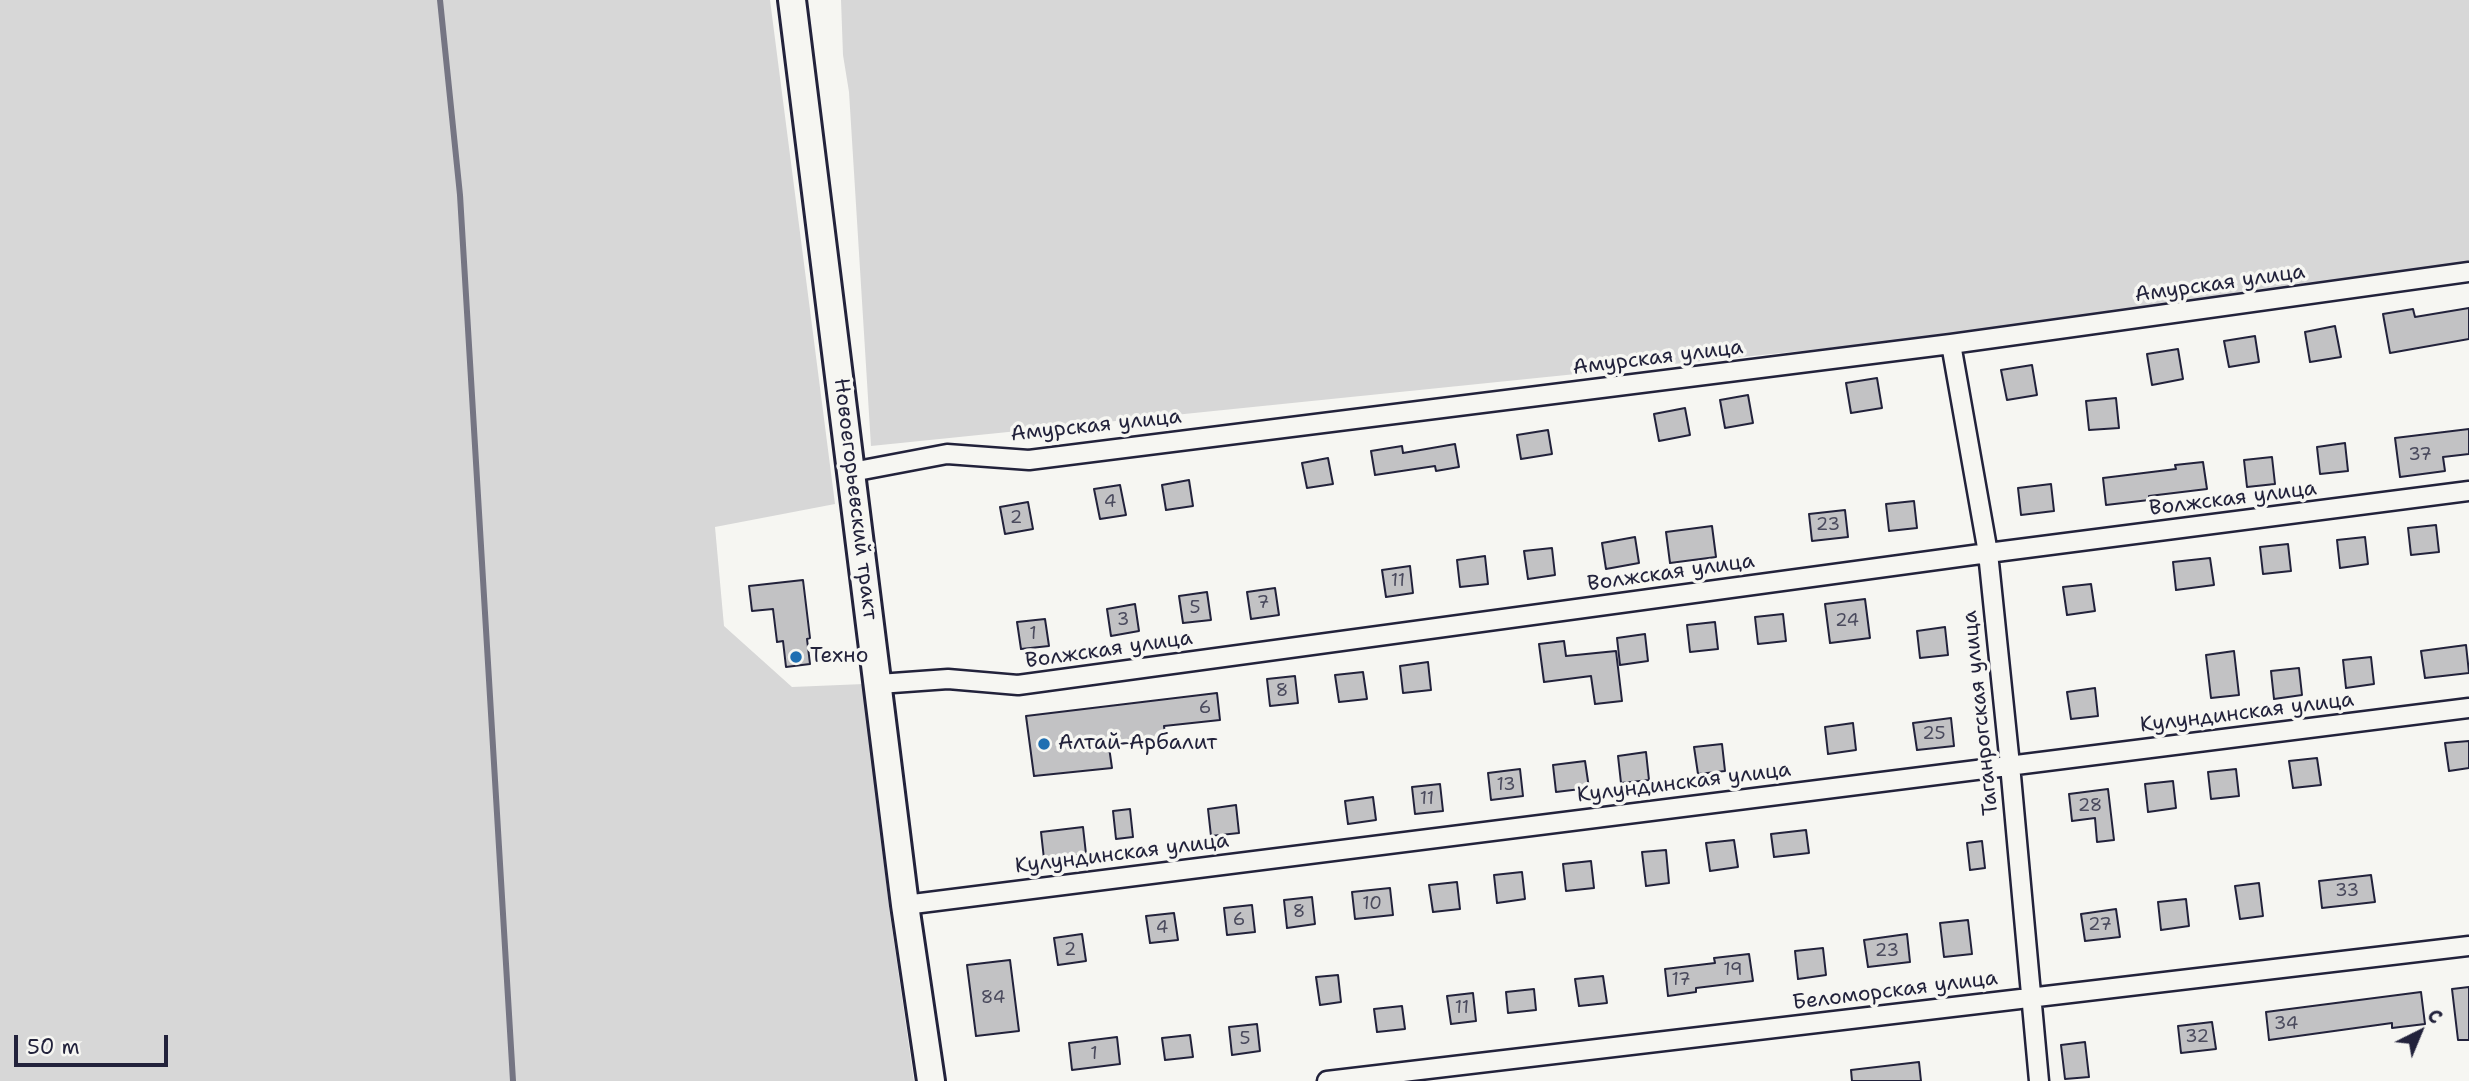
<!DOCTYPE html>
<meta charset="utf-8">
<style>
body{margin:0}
#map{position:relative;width:2469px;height:1081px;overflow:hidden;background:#f6f6f2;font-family:"Shantell Sans",sans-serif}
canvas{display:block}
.north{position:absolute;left:2385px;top:997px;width:70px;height:70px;-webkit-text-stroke:5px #f6f6f2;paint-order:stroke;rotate:43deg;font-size:19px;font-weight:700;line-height:28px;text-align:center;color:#22223b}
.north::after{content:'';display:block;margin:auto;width:24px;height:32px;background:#22223b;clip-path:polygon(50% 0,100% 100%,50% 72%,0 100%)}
.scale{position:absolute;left:14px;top:1035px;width:154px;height:32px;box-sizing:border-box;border:4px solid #22223b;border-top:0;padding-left:9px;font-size:21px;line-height:24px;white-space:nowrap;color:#22223b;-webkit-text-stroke:5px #f6f6f2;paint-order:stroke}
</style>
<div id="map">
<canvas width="2469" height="1081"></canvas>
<div class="north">С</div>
<div class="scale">50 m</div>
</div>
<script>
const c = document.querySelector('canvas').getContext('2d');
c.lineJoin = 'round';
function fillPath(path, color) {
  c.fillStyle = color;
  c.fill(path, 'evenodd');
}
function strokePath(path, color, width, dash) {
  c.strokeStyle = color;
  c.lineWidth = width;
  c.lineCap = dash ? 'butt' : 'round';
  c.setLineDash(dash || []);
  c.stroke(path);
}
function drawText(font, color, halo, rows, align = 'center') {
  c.font = font + ' "Shantell Sans",sans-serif';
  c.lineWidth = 7;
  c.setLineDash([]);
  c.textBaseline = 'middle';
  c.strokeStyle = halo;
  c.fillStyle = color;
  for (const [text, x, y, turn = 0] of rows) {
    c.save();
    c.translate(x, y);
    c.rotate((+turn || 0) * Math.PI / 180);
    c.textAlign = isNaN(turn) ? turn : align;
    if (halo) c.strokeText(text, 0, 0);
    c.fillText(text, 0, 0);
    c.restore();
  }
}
fillPath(new Path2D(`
 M 0,0 L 770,0 L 835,504 L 715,527 L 724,626 L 792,687 L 864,684 L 889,907 L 914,1081 L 0,1081 Z
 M 841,0 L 2469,0 L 2469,261 L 1948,336 L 871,446 L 849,92 L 843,55 Z`), '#d7d7d7');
strokePath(new Path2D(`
 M 440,0 L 460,195 L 513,1081`), '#757583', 6);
const building = new Path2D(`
 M 2469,308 L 2469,339 L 2390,353 L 2383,314 L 2413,309 L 2415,317 Z
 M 2335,326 L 2341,357 L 2310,362 L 2305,332 Z
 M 2255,336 L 2259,362 L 2229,367 L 2224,341 Z
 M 2178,349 L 2183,379 L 2152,385 L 2147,354 Z
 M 2032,365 L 2037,395 L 2007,400 L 2001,370 Z
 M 1877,378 L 1882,408 L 1851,413 L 1846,383 Z
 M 1748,395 L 1753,423 L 1725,428 L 1720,400 Z
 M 2116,398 L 2119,428 L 2089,430 L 2086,401 Z
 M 1685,408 L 1690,435 L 1659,441 L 1654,414 Z
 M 2469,429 L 2469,454 L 2443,457 L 2445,471 L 2400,477 L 2395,438 Z
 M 1548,430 L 1552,454 L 1521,459 L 1517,435 Z
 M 2345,443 L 2348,471 L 2320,474 L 2317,447 Z
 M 1455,444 L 1459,467 L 1436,471 L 1435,466 L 1375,475 L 1371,451 L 1402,446 L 1403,453 Z
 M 2272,457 L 2275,484 L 2247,487 L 2244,460 Z
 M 1328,458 L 1333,484 L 1307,488 L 1302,463 Z
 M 2203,462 L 2207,489 L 2149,496 L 2149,500 L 2106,505 L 2103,478 L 2176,469 L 2175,465 Z
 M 1189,480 L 1193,506 L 1166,510 L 1162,485 Z
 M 2051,484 L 2054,511 L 2021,515 L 2018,488 Z
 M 1120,485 L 1126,515 L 1100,519 L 1094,489 Z
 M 1914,501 L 1917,528 L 1889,531 L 1886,504 Z
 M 1028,502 L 1033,529 L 1005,534 L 1000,507 Z
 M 1845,510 L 1848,537 L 1812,541 L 1809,514 Z
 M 2436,525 L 2439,552 L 2411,555 L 2408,528 Z
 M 1712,526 L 1716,557 L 1670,563 L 1666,532 Z
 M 1635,537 L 1639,563 L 1606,569 L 1602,543 Z
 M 2365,537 L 2368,564 L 2340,568 L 2337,540 Z
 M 2288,544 L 2291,571 L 2263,574 L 2260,547 Z
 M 1552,548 L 1555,575 L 1528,579 L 1524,551 Z
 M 1485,556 L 1488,584 L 1460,587 L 1457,560 Z
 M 2210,558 L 2214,585 L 2176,590 L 2173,562 Z
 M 1410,566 L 1413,593 L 1386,597 L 1382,570 Z
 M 803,580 L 810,638 L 807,639 L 810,664 L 786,667 L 783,641 L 777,642 L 773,609 L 752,611 L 749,586 Z
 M 2091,584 L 2095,611 L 2067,615 L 2063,587 Z
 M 1275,588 L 1279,615 L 1251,619 L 1247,592 Z
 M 1207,592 L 1211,620 L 1183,623 L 1179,596 Z
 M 1865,599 L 1870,638 L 1830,643 L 1825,604 Z
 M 1135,604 L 1139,631 L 1111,636 L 1107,609 Z
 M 1783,614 L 1786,641 L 1758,644 L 1755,617 Z
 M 1045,619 L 1049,646 L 1021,649 L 1017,622 Z
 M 1715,622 L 1718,649 L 1690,652 L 1687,625 Z
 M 1945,627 L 1948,655 L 1920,658 L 1917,631 Z
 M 1645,634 L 1648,661 L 1620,665 L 1617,638 Z
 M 1564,641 L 1566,656 L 1616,651 L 1622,701 L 1595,704 L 1591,676 L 1544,682 L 1539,644 Z
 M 2466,645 L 2469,673 L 2425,678 L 2421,651 Z
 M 2234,651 L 2239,695 L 2211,698 L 2206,655 Z
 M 2371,657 L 2374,684 L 2346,688 L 2343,660 Z
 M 1428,662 L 1431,690 L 1403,693 L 1400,666 Z
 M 2299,668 L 2302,695 L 2274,699 L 2271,671 Z
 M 1363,672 L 1367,699 L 1339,702 L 1335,675 Z
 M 1295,676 L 1298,703 L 1270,706 L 1267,679 Z
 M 2095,688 L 2098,716 L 2071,719 L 2067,692 Z
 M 1217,693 L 1220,720 L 1164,726 L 1166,741 L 1109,747 L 1112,768 L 1034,776 L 1026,716 Z
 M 1951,718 L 1954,746 L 1917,750 L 1913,723 Z
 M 1853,723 L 1856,750 L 1828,754 L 1825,727 Z
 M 2469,741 L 2469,768 L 2449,771 L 2445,743 Z
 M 1722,744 L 1725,771 L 1698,774 L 1694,747 Z
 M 1646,752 L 1649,780 L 1621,783 L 1618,756 Z
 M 2317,758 L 2321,785 L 2293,788 L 2289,761 Z
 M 1585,761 L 1589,788 L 1556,792 L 1553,765 Z
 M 1520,769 L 1523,796 L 1491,800 L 1488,773 Z
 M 2236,769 L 2239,796 L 2211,799 L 2208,772 Z
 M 2173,781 L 2176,808 L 2148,812 L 2145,784 Z
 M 1440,784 L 1443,811 L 1415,814 L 1412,787 Z
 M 2108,789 L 2114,840 L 2097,842 L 2095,818 L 2072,821 L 2069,794 Z
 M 1373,797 L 1376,820 L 1348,824 L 1345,801 Z
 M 1236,805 L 1239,833 L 1211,836 L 1208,809 Z
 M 1130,809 L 1133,837 L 1116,839 L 1113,811 Z
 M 1083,827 L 1086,854 L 1044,859 L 1041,832 Z
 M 1806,830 L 1809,853 L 1774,857 L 1771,834 Z
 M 1734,840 L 1738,867 L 1710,871 L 1706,843 Z
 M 1982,841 L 1985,868 L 1970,870 L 1967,843 Z
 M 1666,850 L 1669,883 L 1646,886 L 1642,852 Z
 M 1591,861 L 1594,888 L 1566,891 L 1563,864 Z
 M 1522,872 L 1525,899 L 1497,903 L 1494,875 Z
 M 2371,875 L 2375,902 L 2322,908 L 2319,881 Z
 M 1457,882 L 1460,909 L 1433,912 L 1429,885 Z
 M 2259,883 L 2263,916 L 2240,919 L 2235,886 Z
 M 1390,888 L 1393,915 L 1355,919 L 1352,892 Z
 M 1312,897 L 1315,924 L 1287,928 L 1284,900 Z
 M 2186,899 L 2189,926 L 2161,930 L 2158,902 Z
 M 1252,905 L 1255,932 L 1227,935 L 1224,908 Z
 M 2116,909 L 2120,937 L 2085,941 L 2081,914 Z
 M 1174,913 L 1178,940 L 1150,943 L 1146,916 Z
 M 1968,920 L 1972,954 L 1944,957 L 1940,923 Z
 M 1082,934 L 1086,961 L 1058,965 L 1054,938 Z
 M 1907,934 L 1910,962 L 1868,967 L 1864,940 Z
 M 1823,948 L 1826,975 L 1798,979 L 1795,951 Z
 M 1749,954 L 1753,981 L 1696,988 L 1696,992 L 1668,996 L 1665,969 L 1715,963 L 1714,958 Z
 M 1010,960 L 1019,1031 L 976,1036 L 967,965 Z
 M 1338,975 L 1341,1002 L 1320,1005 L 1316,977 Z
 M 1603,976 L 1607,1003 L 1579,1006 L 1575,979 Z
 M 2469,987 L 2469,1040 L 2458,1040 L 2452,989 Z
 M 1534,989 L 1536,1010 L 1508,1013 L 1506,992 Z
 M 2421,992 L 2425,1024 L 2392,1028 L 2392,1023 L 2269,1040 L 2266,1012 Z
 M 1473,993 L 1476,1021 L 1451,1024 L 1447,996 Z
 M 1402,1006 L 1405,1029 L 1377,1032 L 1374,1009 Z
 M 2212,1022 L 2216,1049 L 2181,1053 L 2178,1026 Z
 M 1257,1024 L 1260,1051 L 1232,1055 L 1229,1027 Z
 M 1190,1035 L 1193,1057 L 1165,1060 L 1162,1038 Z
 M 1117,1037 L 1120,1064 L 1072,1070 L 1069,1043 Z
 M 2085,1042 L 2089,1077 L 2065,1079 L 2061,1045 Z
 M 1919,1062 L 1921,1081 L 1852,1081 L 1851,1070 Z`);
fillPath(building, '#c2c2c4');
strokePath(building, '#22223b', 2);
const minor = new Path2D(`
 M 1951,344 L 1988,553 L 2010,765 L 2039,1081
 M 852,472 L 947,454 L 1029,460 L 1951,344 L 2469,272
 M 879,684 L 948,679 L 1018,685 L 1988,553 L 2469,491
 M 905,905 L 2469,708
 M 1327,1081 L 2469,946`);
const secondary = new Path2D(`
 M 792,0 L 905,905 L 931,1081`);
strokePath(minor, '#22223b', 23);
strokePath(secondary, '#22223b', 32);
strokePath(minor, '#f6f6f2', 18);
strokePath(secondary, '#f6f6f2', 26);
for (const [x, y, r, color] of [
 [796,657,7,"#1f6fb2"],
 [1044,744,7,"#1f6fb2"]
]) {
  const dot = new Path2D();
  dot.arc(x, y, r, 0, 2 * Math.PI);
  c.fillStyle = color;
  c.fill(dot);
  strokePath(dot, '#f6f6f2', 2.5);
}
drawText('18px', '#4a4a5d', null, [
 ["37",2420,455],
 ["4",1110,502],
 ["2",1016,518],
 ["23",1828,525],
 ["11",1398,581],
 ["7",1263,603],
 ["5",1195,608],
 ["3",1123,620],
 ["24",1847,621],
 ["1",1033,634],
 ["8",1282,691],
 ["6",1205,708],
 ["25",1934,734],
 ["13",1506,785],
 ["11",1427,799],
 ["28",2090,806],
 ["33",2347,891],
 ["10",1372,904],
 ["8",1299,912],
 ["6",1239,920],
 ["27",2100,925],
 ["4",1162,928],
 ["2",1070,950],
 ["23",1887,951],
 ["19",1733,970],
 ["17",1681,980],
 ["84",993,998],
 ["11",1462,1008],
 ["34",2286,1024],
 ["32",2197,1037],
 ["5",1245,1039],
 ["1",1094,1054]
]);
drawText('21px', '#22223b', '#f6f6f2', [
 ["Амурская улица",2220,284,-8],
 ["Амурская улица",1658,358,-7],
 ["Амурская улица",1096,426,-6],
 ["Новоегорьевский тракт",855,499,83],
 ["Волжская улица",2233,499,-7],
 ["Волжская улица",1671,573,-8],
 ["Волжская улица",1109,650,-8],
 ["Таганрогская улица",1981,713,-96],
 ["Кулундинская улица",2247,713,-7],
 ["Кулундинская улица",1684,783,-7],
 ["Кулундинская улица",1122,854,-7],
 ["Беломорская улица",1895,991,-7]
]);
drawText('21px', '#22223b', '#f6f6f2', [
 ["Техно",810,657],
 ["Алтай-Арбалит",1058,744]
], 'left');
</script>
